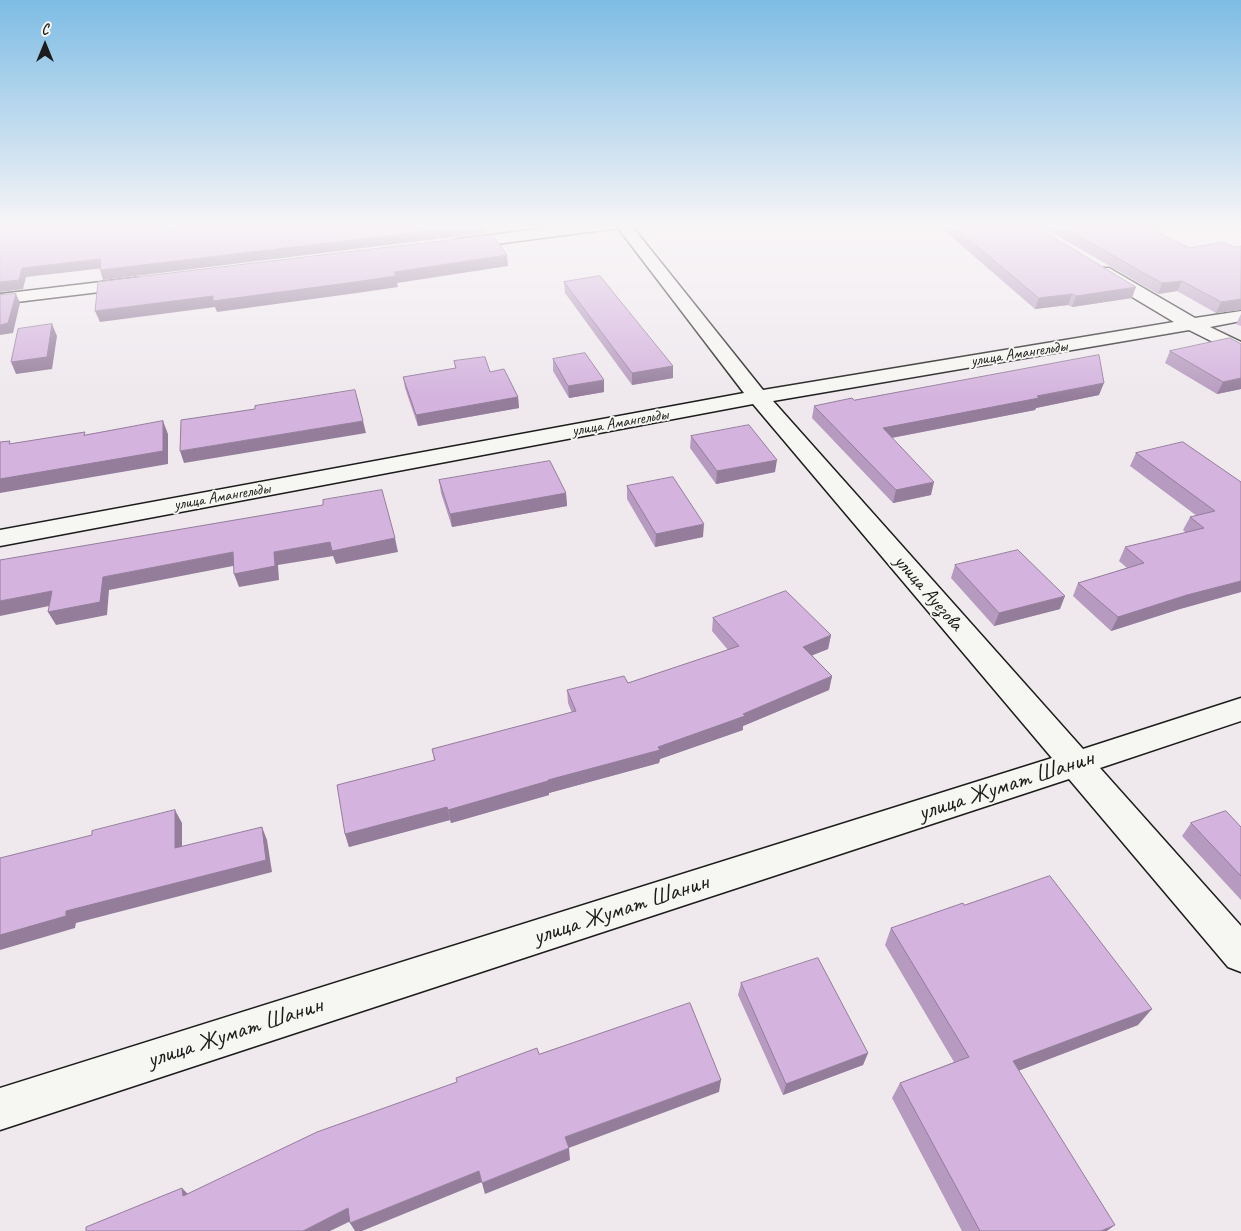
<!DOCTYPE html>
<meta charset="utf-8">
<style>
body{margin:0}
#map{position:relative;width:1241px;height:1231px;overflow:hidden;background:#efe9ee;font-family:Caveat,sans-serif}
canvas{display:block}
.north{position:absolute;left:20px;top:20px;width:50px;height:50px;-webkit-text-stroke:4px #f6f6f2;paint-order:stroke;rotate:0deg;font-size:14px;font-weight:700;line-height:20px;text-align:center;color:#1c1c1c}
.north::after{content:'';display:block;margin:auto;width:18px;height:22px;background:#1c1c1c;clip-path:polygon(50% 0,100% 100%,50% 72%,0 100%)}
</style>
<div id="map">
<canvas width="1241" height="1231"></canvas>
<div class="north">С</div>
</div>
<script>
const c = document.querySelector('canvas').getContext('2d');
c.lineJoin = 'round';
function strokePath(path, color, width, dash) {
  c.strokeStyle = color;
  c.lineWidth = width;
  c.lineCap = dash ? 'butt' : 'round';
  c.setLineDash(dash || []);
  c.stroke(path);
}
function fillPath(path, color) {
  c.fillStyle = color;
  c.fill(path, 'evenodd');
}
function drawText(font, color, halo, rows, align = 'center') {
  c.font = font + ' Caveat,sans-serif';
  c.lineWidth = 4;
  c.setLineDash([]);
  c.textBaseline = 'middle';
  c.strokeStyle = halo;
  c.fillStyle = color;
  for (const [text, x, y, turn = 0] of rows) {
    c.save();
    c.translate(x, y);
    c.rotate((+turn || 0) * Math.PI / 180);
    c.textAlign = isNaN(turn) ? turn : align;
    if (halo) c.strokeText(text, 0, 0);
    c.fillText(text, 0, 0);
    c.restore();
  }
}
const minor = new Path2D(`
 M 573,225 L 631,225 L 763,390 L 1174,322 L 1097,276 L 1095,272 L 1097,268 L 1109,268 L 1195,318 L 1241,311 L 1241,321 L 1210,327 L 1241,342 L 1241,356 L 1189,330 L 773,401 L 1083,749 L 1241,698 L 1241,721 L 1100,768 L 1241,926 L 1241,972 L 1228,967 L 1069,779 L 0,1130 L 0,1088 L 1052,758 L 753,404 L 0,546 L 0,530 L 744,393 L 618,228 L 458,249 L 452,247 L 450,244 L 452,241 L 458,239 Z
 M 135,278 L 141,279 L 144,283 L 141,287 L 0,304 L 0,294 Z`);
strokePath(minor, '#1c1c1c', 3);
fillPath(minor, '#f6f6f2');
fillPath(new Path2D(`
 M 938,225 L 1033,225 L 1132,298 L 1072,307 L 1068,305 L 1035,309 Z
 M 1039,225 L 1143,225 L 1241,310 L 1216,313 L 1177,291 L 1158,294 Z
 M 564,282 L 673,366 L 673,378 L 632,385 L 565,293 Z
 M 1241,314 L 1241,326 L 1236,324 Z
 M 1170,351 L 1241,389 L 1217,394 L 1165,363 Z
 M 553,359 L 604,392 L 569,398 L 553,371 Z
 M 454,361 L 490,372 L 518,397 L 519,408 L 418,426 L 405,388 L 403,377 L 455,368 Z
 M 1099,395 L 1036,408 L 1035,410 L 892,438 L 931,495 L 893,503 L 812,418 L 814,406 Z
 M 691,436 L 775,472 L 716,484 L 690,448 Z
 M 1136,453 L 1241,482 L 1241,592 L 1180,609 L 1111,631 L 1073,596 L 1078,583 L 1127,568 L 1119,561 L 1125,547 L 1186,533 L 1183,530 L 1190,517 L 1197,516 L 1130,466 Z
 M 439,480 L 566,493 L 567,506 L 452,527 L 441,493 Z
 M 627,486 L 703,537 L 655,547 L 627,499 Z
 M 955,565 L 1060,609 L 994,626 L 951,578 Z
 M 713,618 L 831,635 L 828,649 L 812,655 L 832,676 L 829,690 L 743,726 L 743,730 L 660,759 L 659,763 L 549,793 L 549,795 L 451,823 L 450,820 L 349,847 L 345,834 L 434,760 L 432,749 L 572,713 L 568,703 L 567,690 L 628,683 L 728,650 L 712,631 Z
 M 1191,823 L 1241,827 L 1241,900 L 1182,836 Z
 M 964,905 L 1138,1025 L 1018,1071 L 1107,1231 L 962,1231 L 892,1098 L 900,1083 L 954,1062 L 885,945 L 891,928 Z
 M 741,983 L 868,1053 L 863,1065 L 783,1095 L 738,995 Z`), '#b69abf');
fillPath(new Path2D(`
 M 479,225 L 486,225 L 486,233 L 103,280 L 100,270 Z
 M 507,255 L 508,266 L 397,283 L 398,287 L 357,293 L 217,312 L 215,307 L 100,322 L 95,311 L 394,272 Z
 M 101,259 L 104,268 L 26,277 L 23,289 L 0,292 L 0,282 L 22,268 Z
 M 1182,281 L 1177,291 L 1158,294 L 1162,283 Z
 M 1136,287 L 1132,298 L 1072,307 L 1076,296 Z
 M 16,294 L 20,303 L 13,333 L 0,335 L 0,325 Z
 M 1072,294 L 1068,305 L 1035,309 L 1039,298 Z
 M 1241,299 L 1241,310 L 1216,313 L 1221,302 Z
 M 52,324 L 57,336 L 52,369 L 16,374 L 11,362 Z
 M 673,366 L 673,378 L 632,385 L 632,373 Z
 M 1241,378 L 1241,389 L 1217,394 L 1223,382 Z
 M 604,380 L 604,392 L 569,398 L 568,386 Z
 M 1104,383 L 1099,395 L 1036,408 L 1035,410 L 880,440 L 883,428 L 1037,396 Z
 M 518,397 L 519,408 L 418,426 L 416,415 Z
 M 163,421 L 168,434 L 168,464 L 0,493 L 0,479 Z
 M 363,421 L 366,433 L 184,463 L 180,451 Z
 M 777,460 L 775,472 L 716,484 L 717,471 Z
 M 934,482 L 931,495 L 893,503 L 896,490 Z
 M 566,493 L 567,506 L 452,527 L 450,514 Z
 M 704,524 L 703,537 L 655,547 L 656,534 Z
 M 395,538 L 398,552 L 336,564 L 333,556 L 278,565 L 279,580 L 239,587 L 234,574 L 274,552 L 330,542 Z
 M 233,552 L 238,565 L 109,590 L 107,615 L 56,625 L 48,612 L 103,577 Z
 M 1241,581 L 1241,592 L 1180,609 L 1111,631 L 1118,617 L 1187,595 Z
 M 52,591 L 59,604 L 0,616 L 0,601 Z
 M 1065,596 L 1060,609 L 994,626 L 999,613 Z
 M 831,635 L 828,649 L 801,660 L 803,647 Z
 M 832,676 L 829,690 L 743,726 L 743,730 L 660,759 L 659,763 L 549,793 L 549,795 L 451,823 L 448,810 L 658,747 L 743,714 Z
 M 447,807 L 450,820 L 349,847 L 345,834 Z
 M 175,810 L 182,823 L 182,861 L 175,848 Z
 M 262,827 L 267,840 L 272,872 L 76,923 L 75,928 L 0,950 L 0,935 L 66,911 Z
 M 1152,1009 L 1138,1025 L 1002,1077 L 1013,1061 Z
 M 868,1053 L 863,1065 L 783,1095 L 786,1084 Z
 M 721,1080 L 719,1092 L 566,1149 L 565,1137 Z
 M 569,1148 L 570,1160 L 485,1194 L 482,1183 Z
 M 479,1171 L 482,1182 L 362,1231 L 355,1231 L 350,1223 Z
 M 182,1188 L 193,1199 L 183,1196 Z
 M 348,1208 L 355,1219 L 330,1231 L 303,1231 Z
 M 1115,1225 L 1107,1231 L 1101,1231 Z`), '#947d9b');
const building = new Path2D(`
 M 0,225 L 168,225 L 168,230 L 213,225 L 479,225 L 100,270 L 101,259 L 22,268 L 19,280 L 0,282 Z
 M 952,225 L 1033,225 L 1136,287 L 1076,296 L 1072,294 L 1039,298 Z
 M 1060,225 L 1143,225 L 1189,248 L 1223,242 L 1234,247 L 1241,246 L 1241,299 L 1221,302 L 1182,281 L 1162,283 Z
 M 493,235 L 507,255 L 394,272 L 396,276 L 355,282 L 213,301 L 213,296 L 95,311 L 98,282 Z
 M 600,276 L 673,366 L 632,373 L 564,282 Z
 M 16,294 L 8,323 L 0,325 L 0,295 Z
 M 52,324 L 47,357 L 11,362 L 18,329 Z
 M 1230,338 L 1241,344 L 1241,378 L 1223,382 L 1170,351 Z
 M 585,353 L 604,380 L 568,386 L 553,359 Z
 M 1099,355 L 1104,383 L 1037,396 L 1039,398 L 883,428 L 934,482 L 896,490 L 814,406 L 852,398 L 854,400 Z
 M 485,357 L 490,372 L 504,369 L 518,397 L 416,415 L 403,377 L 456,368 L 454,361 Z
 M 355,390 L 363,421 L 180,451 L 181,420 L 255,409 L 255,406 Z
 M 163,421 L 163,451 L 0,479 L 0,442 L 10,441 L 9,444 L 85,432 L 84,435 Z
 M 749,425 L 777,460 L 717,471 L 691,436 Z
 M 1183,442 L 1241,482 L 1241,581 L 1187,595 L 1118,617 L 1078,583 L 1144,563 L 1125,547 L 1204,528 L 1190,517 L 1215,511 L 1136,453 Z
 M 550,461 L 566,493 L 450,514 L 439,480 Z
 M 673,477 L 704,524 L 656,534 L 627,486 Z
 M 382,490 L 395,538 L 332,551 L 330,542 L 274,552 L 275,566 L 234,574 L 233,552 L 103,577 L 100,602 L 48,612 L 52,591 L 0,601 L 0,560 L 323,505 L 323,500 Z
 M 1018,550 L 1065,596 L 999,613 L 955,565 Z
 M 786,591 L 831,635 L 803,647 L 832,676 L 743,714 L 745,716 L 658,747 L 660,750 L 548,780 L 548,781 L 448,810 L 447,807 L 345,834 L 337,785 L 435,760 L 432,749 L 576,711 L 567,690 L 624,676 L 628,683 L 739,646 L 713,618 Z
 M 175,810 L 175,848 L 262,827 L 266,860 L 66,911 L 66,916 L 0,935 L 0,858 L 92,835 L 92,831 Z
 M 1226,811 L 1241,827 L 1241,876 L 1191,823 Z
 M 1050,876 L 1152,1009 L 1013,1061 L 1115,1225 L 1101,1231 L 980,1231 L 900,1083 L 969,1057 L 891,928 L 963,903 L 964,905 Z
 M 818,958 L 868,1053 L 786,1084 L 741,983 Z
 M 690,1003 L 721,1080 L 565,1137 L 569,1148 L 482,1183 L 479,1171 L 350,1223 L 348,1208 L 303,1231 L 86,1231 L 86,1227 L 182,1188 L 183,1196 L 317,1132 L 457,1082 L 456,1078 L 537,1048 L 539,1054 Z`);
fillPath(building, '#d4b3de');
strokePath(building, '#947d9b', 1);
const sky = c.createLinearGradient(0, 0, 0, 398);
sky.addColorStop(0, '#7dbce4');
sky.addColorStop(0.57, '#f8f5f7');
sky.addColorStop(1, '#f8f5f700');
c.fillStyle = sky;
c.fillRect(0, 0, 1241, 398);
drawText('16px', '#1c1c1c', '#f6f6f2', [
 ["улица Амангельды",1019,354,-9],
 ["улица Амангельды",620,423,-10],
 ["улица Амангельды",222,497,-10]
]);
drawText('20px', '#1c1c1c', '#f6f6f2', [
 ["улица Ауезова",928,593,49]
]);
drawText('24px', '#1c1c1c', '#f6f6f2', [
 ["улица Жумат Шанин",1006,786,-18],
 ["улица Жумат Шанин",621,910,-18],
 ["улица Жумат Шанин",235,1033,-18]
]);
</script>
